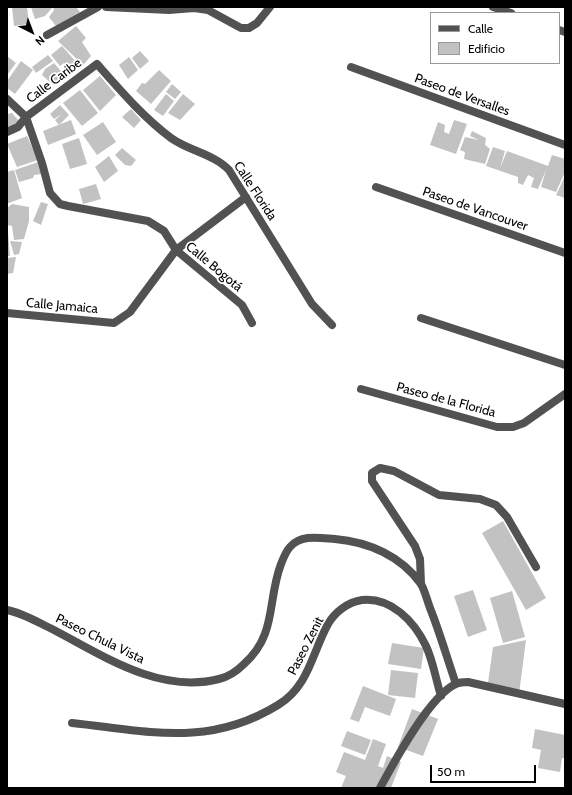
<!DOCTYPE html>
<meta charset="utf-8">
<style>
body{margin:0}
#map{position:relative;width:572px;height:795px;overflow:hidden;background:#fff;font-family:Cabin,sans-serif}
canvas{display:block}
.frame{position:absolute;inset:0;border:8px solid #000;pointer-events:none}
.legend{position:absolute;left:430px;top:12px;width:130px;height:52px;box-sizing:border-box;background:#fff;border:1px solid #999;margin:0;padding:5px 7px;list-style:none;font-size:12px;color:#000}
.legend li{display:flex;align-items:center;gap:8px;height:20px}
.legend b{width:20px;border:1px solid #999}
.north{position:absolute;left:12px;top:12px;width:40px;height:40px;-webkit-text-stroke:3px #fff;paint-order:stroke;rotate:138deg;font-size:11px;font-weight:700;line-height:16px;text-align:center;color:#000}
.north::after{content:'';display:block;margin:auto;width:14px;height:18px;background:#000;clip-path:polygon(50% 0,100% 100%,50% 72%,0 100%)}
.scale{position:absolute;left:430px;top:765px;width:106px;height:18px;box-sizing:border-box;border:2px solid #000;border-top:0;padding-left:5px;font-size:12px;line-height:14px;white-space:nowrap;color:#000;-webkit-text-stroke:3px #fff;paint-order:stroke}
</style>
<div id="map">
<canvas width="572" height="795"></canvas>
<div class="frame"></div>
<ul class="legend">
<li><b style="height:5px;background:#525252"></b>Calle</li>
<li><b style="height:11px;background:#c2c2c2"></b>Edificio</li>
</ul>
<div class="north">N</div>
<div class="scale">50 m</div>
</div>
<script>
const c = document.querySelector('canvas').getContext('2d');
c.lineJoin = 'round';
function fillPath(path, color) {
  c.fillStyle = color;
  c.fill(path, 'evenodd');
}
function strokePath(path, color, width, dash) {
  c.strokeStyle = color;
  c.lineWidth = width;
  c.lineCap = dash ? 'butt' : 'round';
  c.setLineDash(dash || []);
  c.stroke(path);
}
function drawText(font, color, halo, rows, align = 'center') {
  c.font = font + ' Cabin,sans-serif';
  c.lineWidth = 3.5;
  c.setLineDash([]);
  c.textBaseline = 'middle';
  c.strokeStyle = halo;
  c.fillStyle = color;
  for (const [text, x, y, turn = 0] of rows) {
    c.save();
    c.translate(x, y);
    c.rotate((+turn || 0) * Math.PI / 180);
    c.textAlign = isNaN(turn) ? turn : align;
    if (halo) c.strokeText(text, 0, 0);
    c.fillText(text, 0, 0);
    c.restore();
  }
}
fillPath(new Path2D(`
 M 12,7 L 27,7 L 29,24 L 14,26 Z
 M 31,7 L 51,7 L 52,8 L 45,16 L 35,19 Z
 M 53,7 L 76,7 L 80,12 L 56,26 L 49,17 L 54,10 Z
 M 76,26 L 86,38 L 82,42 L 91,56 L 83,65 L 58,41 Z
 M 62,46 L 78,64 L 70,70 L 64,63 L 60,66 L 51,55 Z
 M 140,51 L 149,61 L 140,69 L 132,58 Z
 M 48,55 L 53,61 L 36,73 L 32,67 Z
 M 7,56 L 16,63 L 7,75 Z
 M 129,57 L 138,70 L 128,79 L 119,65 Z
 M 21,61 L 33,70 L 15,94 L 7,88 L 7,81 Z
 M 54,63 L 65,76 L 53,85 L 42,75 L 45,69 Z
 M 159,70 L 171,81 L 151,104 L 136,91 L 142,83 L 145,84 Z
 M 100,76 L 116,95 L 100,111 L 83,90 Z
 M 172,84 L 181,92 L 175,99 L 166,92 Z
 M 80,90 L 98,113 L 82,126 L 63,103 Z
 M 166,94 L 174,101 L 163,116 L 154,110 Z
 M 183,94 L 195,104 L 180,120 L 168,113 Z
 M 60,105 L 69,115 L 59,125 L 55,120 L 62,114 L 54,119 L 50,114 Z
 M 131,109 L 141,120 L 134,128 L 122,117 Z
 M 12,113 L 19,121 L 16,126 L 7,128 L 7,114 Z
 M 71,120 L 76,134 L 48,145 L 43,131 Z
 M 454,120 L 467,124 L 456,154 L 430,145 L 438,122 L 445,125 L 444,132 L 449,134 Z
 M 103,122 L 116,142 L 97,155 L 83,135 Z
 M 472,131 L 486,138 L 485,145 L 490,149 L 485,164 L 464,159 L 465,152 L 460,150 L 465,137 L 479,140 L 470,136 Z
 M 27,136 L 38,160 L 17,167 L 7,144 Z
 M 79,138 L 87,164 L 70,169 L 62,144 Z
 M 493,147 L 505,151 L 500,168 L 507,151 L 548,166 L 552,155 L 565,159 L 565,172 L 556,192 L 541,187 L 546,170 L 538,189 L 531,187 L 534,178 L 528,175 L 523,185 L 518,183 L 518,177 L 486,166 Z
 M 122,148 L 136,160 L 131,166 L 125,165 L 115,155 Z
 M 109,156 L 118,171 L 104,182 L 95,167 Z
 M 38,162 L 41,174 L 34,175 L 33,178 L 19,182 L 15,170 Z
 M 14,170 L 22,198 L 9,203 L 7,203 L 7,172 Z
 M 565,176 L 565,198 L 556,195 Z
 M 96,184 L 101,199 L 83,204 L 79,189 Z
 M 41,202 L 48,204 L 41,225 L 33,221 Z
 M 12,204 L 29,207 L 29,221 L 24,239 L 14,240 L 12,226 L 7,225 L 7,208 Z
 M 7,232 L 8,232 L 10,256 L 7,256 Z
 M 10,241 L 22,242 L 19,254 L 14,255 Z
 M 16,257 L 13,273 L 7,274 L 7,258 Z
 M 503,521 L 546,598 L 526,610 L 482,533 Z
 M 473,590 L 487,630 L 468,637 L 454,596 Z
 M 512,591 L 525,637 L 503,643 L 490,598 Z
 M 526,640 L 519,694 L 487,690 L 493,647 Z
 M 392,643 L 424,648 L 421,669 L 388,664 Z
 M 391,670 L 418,673 L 415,698 L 388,695 Z
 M 363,686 L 396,699 L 390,716 L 365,707 L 359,722 L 350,719 Z
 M 412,709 L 438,719 L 423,756 L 398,747 Z
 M 535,729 L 565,735 L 565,758 L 562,758 L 560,772 L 538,768 L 541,750 L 532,748 Z
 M 347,731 L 371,740 L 365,755 L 341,746 Z
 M 373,739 L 386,744 L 378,766 L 383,768 L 387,756 L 401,762 L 391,788 L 341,788 L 346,776 L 336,772 L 344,752 L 365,760 Z`), '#c2c2c2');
strokePath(new Path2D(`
 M 106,7 L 169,10 L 194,8 L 208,10 L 241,28 L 249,28 L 257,23 L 270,7
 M 493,7 L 511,13
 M 559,30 L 565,32
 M 47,35 L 98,7
 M 351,67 L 565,145
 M 7,99 L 26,117 L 42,163 L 50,193 L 60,204 L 68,206 L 148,221 L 164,231 L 176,250 L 242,305 L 252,323
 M 7,132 L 18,127 L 26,117 L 97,64 C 120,90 143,117 171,138 C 189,151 214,154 229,170 L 312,304 L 332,325
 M 376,187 L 565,253
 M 7,313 L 114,323 L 130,312 L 176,250 L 246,197
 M 421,318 L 565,365
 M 361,389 L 497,427 L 513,427 L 524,423 L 565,394
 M 421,584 L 420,559 L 415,546 L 372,481 L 372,473 L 380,468 L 394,471 L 439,495 L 480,499 L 496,505 L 507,517 L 536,567
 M 7,610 C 23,613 39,623 54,630 C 105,657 160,694 219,679 C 228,677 238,670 244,664 C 277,635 267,601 281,564 C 283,559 286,551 290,547 C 301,534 320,538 335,539 C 369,542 401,556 421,584 C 425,591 427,600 430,608 C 440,633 447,658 456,684
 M 72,723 C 148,731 208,748 278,705 C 309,686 312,653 328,624 C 335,612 348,602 362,600 C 391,597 414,621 426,646 C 433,661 436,680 441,696
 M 380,788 C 394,762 430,695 456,684 C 460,682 464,682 468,682 L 565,704`), '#525252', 8);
drawText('13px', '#000', '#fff', [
 ["Calle Caribe",54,81,-37],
 ["Paseo de Versalles",462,95,20],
 ["Calle Florida",255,191,57],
 ["Paseo de Vancouver",475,209,19],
 ["Calle Bogotá",214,267,40],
 ["Calle Jamaica",62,306,5],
 ["Paseo de la Florida",446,400,15],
 ["Paseo Chula Vista",100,639,26],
 ["Paseo Zenit",306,646,-63]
]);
</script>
